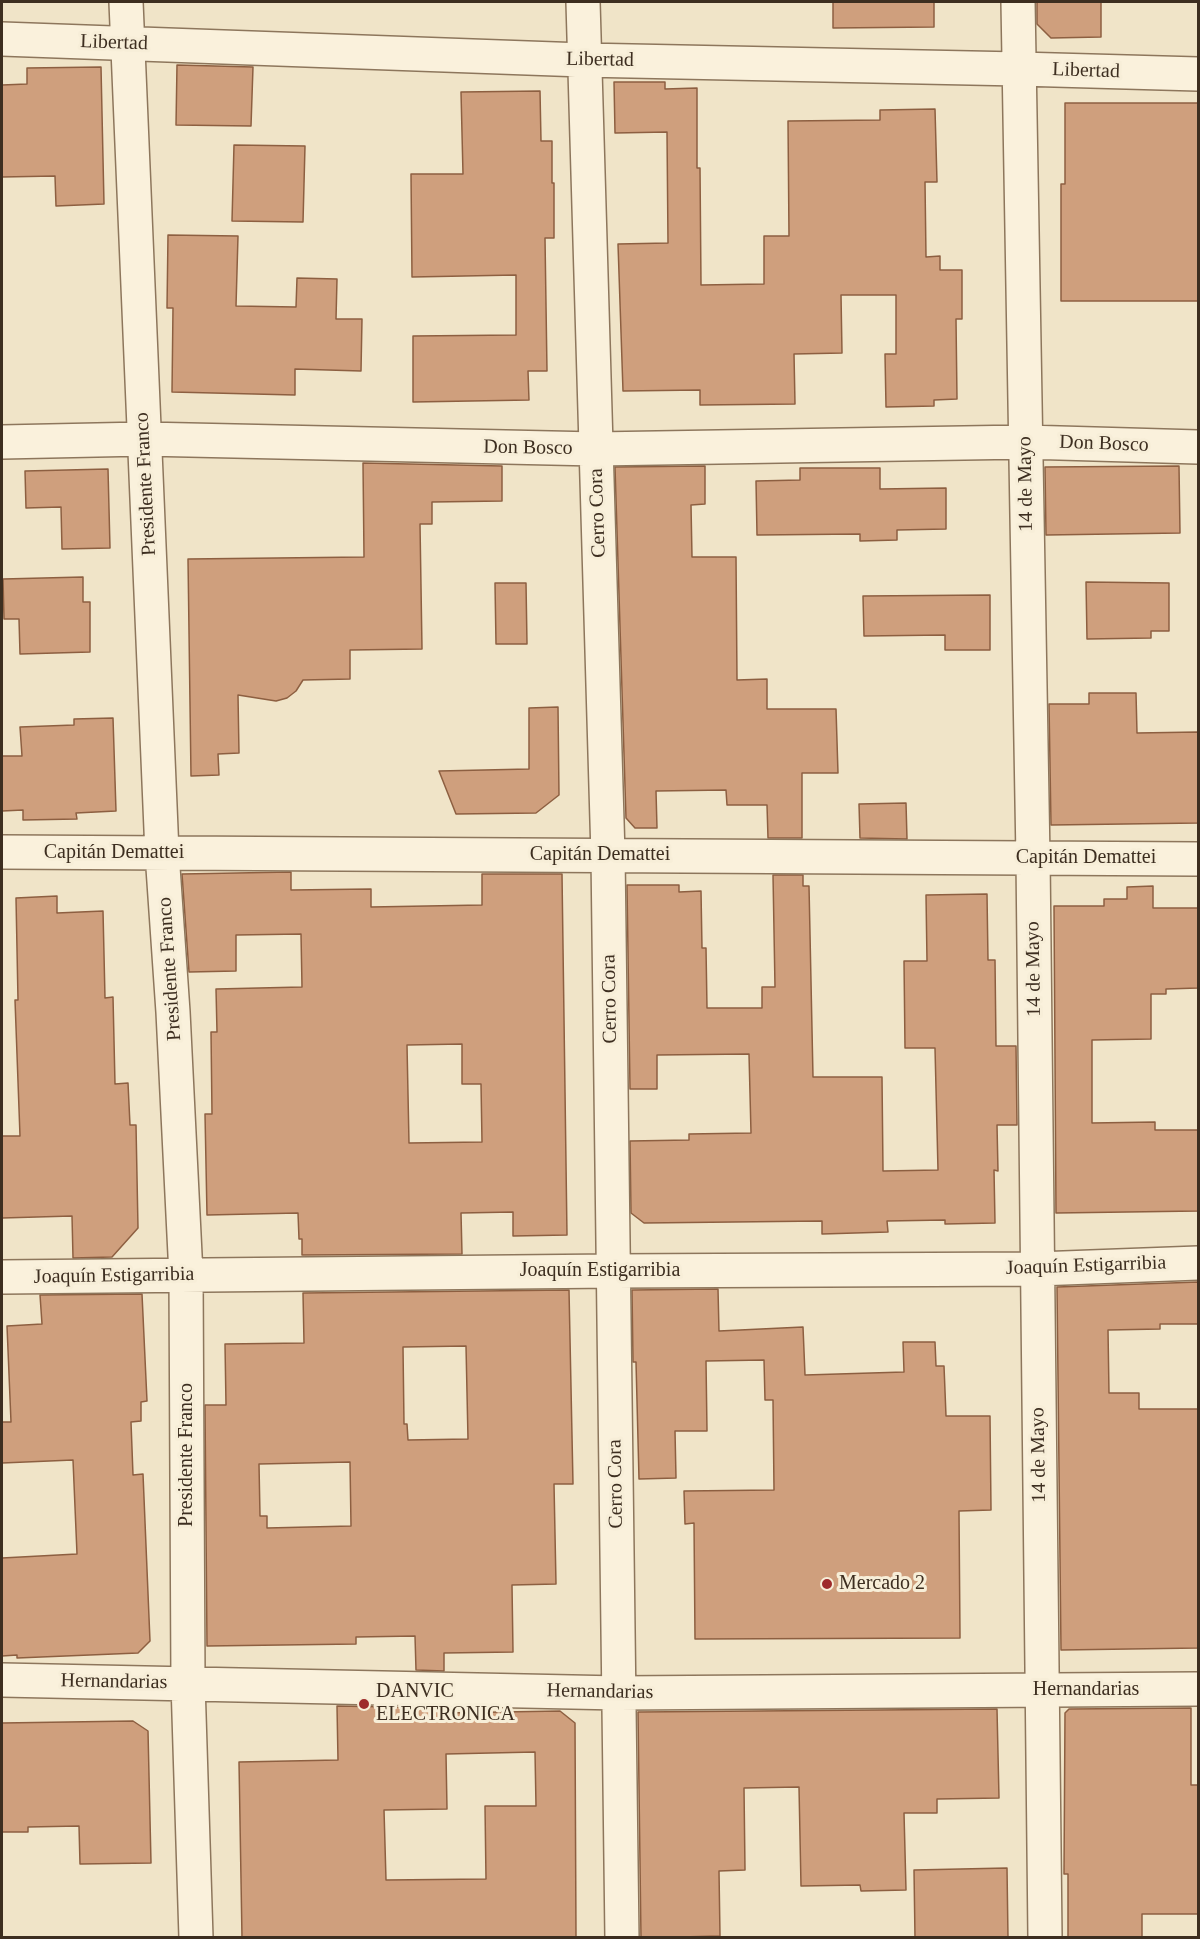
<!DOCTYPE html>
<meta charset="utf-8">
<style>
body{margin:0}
#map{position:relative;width:1200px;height:1939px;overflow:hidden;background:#f0e4c8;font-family:"Times New Roman",serif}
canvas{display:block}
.frame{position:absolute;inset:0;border:3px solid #3d2e20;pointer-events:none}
</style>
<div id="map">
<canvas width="1200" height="1939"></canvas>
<div class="frame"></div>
</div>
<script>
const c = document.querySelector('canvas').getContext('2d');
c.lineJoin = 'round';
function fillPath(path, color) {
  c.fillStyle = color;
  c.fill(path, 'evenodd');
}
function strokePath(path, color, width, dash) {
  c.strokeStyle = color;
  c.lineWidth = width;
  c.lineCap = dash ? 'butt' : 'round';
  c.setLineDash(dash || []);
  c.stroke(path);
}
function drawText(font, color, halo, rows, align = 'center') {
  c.font = font + ' "Times New Roman",serif';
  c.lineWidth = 6;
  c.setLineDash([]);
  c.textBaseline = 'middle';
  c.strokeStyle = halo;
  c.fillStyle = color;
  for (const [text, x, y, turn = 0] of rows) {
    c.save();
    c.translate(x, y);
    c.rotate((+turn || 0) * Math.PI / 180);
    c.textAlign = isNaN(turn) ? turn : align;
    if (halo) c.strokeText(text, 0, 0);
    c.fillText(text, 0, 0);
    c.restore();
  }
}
const building = new Path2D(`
 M 833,2 L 934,2 L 934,27 L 833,28 Z
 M 1037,2 L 1101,2 L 1101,37 L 1051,38 L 1037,24 Z
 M 177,65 L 253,67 L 251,126 L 176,125 Z
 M 101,67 L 104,204 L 56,206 L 55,176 L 2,177 L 2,85 L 27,84 L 27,68 Z
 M 614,82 L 665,82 L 665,89 L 697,88 L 697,168 L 700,168 L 701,285 L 764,284 L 764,236 L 789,236 L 788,121 L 880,120 L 880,110 L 935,109 L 937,182 L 925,182 L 926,257 L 940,256 L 940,270 L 962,270 L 962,319 L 956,319 L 957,399 L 934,400 L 934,406 L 886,407 L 885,354 L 896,354 L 896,295 L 841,295 L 842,353 L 794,354 L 795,404 L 700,405 L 700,390 L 623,391 L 618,244 L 668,243 L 667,132 L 615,133 Z
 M 540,91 L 541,141 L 552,141 L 552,183 L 554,183 L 554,238 L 545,238 L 547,371 L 528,371 L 529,400 L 413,402 L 413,336 L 516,335 L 516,275 L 412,277 L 411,174 L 463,174 L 461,92 Z
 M 1065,103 L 1198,103 L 1198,301 L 1061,301 L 1061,184 L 1065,184 Z
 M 234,145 L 305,146 L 303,222 L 232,221 Z
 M 168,235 L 238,236 L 236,306 L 296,307 L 297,278 L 337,279 L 336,319 L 362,319 L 361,371 L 295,369 L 295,395 L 172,392 L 173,308 L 167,308 Z
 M 363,463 L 502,466 L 502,501 L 432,502 L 432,524 L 420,524 L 422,649 L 350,650 L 350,679 L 303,680 L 296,691 L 287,698 L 276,701 L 238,695 L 239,753 L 218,754 L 219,775 L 191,776 L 188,559 L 364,557 Z
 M 705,466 L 705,504 L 691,505 L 692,557 L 736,557 L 737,680 L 767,679 L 767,709 L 836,709 L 838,773 L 802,773 L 802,838 L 768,838 L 767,805 L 727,805 L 726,790 L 656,791 L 657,828 L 635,828 L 626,818 L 615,467 Z
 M 1179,466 L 1180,533 L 1046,535 L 1045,467 Z
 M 800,468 L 880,468 L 880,489 L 946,488 L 946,529 L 897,530 L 897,540 L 860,541 L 860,534 L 757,535 L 756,481 L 800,480 Z
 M 108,469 L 110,548 L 62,549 L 61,507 L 26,508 L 25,471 Z
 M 83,577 L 83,602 L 90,602 L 90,652 L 20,654 L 19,619 L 4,619 L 3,579 Z
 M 1086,582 L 1169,583 L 1169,631 L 1151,631 L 1151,638 L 1087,639 Z
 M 495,583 L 526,583 L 527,644 L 496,644 Z
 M 990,595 L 990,650 L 945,650 L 945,635 L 864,636 L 863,596 Z
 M 1089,693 L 1136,693 L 1137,733 L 1198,732 L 1198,823 L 1051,825 L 1049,704 L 1089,704 Z
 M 558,707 L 559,795 L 536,813 L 456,814 L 439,771 L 529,769 L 529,708 Z
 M 113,718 L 116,811 L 76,813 L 77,819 L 23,820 L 23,810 L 2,811 L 2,756 L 22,756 L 20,727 L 74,725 L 74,719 Z
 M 906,803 L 907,839 L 860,838 L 859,804 Z
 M 291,872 L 291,890 L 371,889 L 371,907 L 482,905 L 482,874 L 562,874 L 567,1235 L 513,1236 L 513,1212 L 461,1213 L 462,1254 L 302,1255 L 302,1239 L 299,1239 L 298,1213 L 207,1215 L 205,1114 L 212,1114 L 211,1032 L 217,1032 L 216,989 L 302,987 L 301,934 L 236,935 L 236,971 L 189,972 L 182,874 ZM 462,1044 L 462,1084 L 481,1084 L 482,1142 L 409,1143 L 407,1045 Z
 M 773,875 L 803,875 L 803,886 L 809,886 L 813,1077 L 882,1077 L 883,1171 L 938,1170 L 935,1048 L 905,1048 L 904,961 L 927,961 L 926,895 L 987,894 L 988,960 L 995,960 L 996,1046 L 1016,1046 L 1017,1125 L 997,1125 L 998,1171 L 994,1170 L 995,1223 L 945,1224 L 945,1220 L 887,1221 L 888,1232 L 822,1234 L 822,1221 L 644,1223 L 631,1213 L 630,1141 L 689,1140 L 689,1134 L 751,1133 L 749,1054 L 657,1055 L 657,1089 L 630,1089 L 627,885 L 679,885 L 679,892 L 701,891 L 702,948 L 706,948 L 707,1008 L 762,1008 L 762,987 L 775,987 Z
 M 1153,886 L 1153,908 L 1198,908 L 1198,988 L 1166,989 L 1166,994 L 1151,994 L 1151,1039 L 1092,1040 L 1092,1123 L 1155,1122 L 1155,1130 L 1198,1130 L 1198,1211 L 1056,1213 L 1054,906 L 1104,906 L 1104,899 L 1127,899 L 1127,887 Z
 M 57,896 L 57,913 L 103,911 L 105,998 L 113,997 L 115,1084 L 128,1083 L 130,1125 L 136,1125 L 138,1228 L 112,1257 L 73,1258 L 72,1216 L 2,1218 L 2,1136 L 20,1136 L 15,1000 L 18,1000 L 16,898 Z
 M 1198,1282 L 1198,1324 L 1160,1324 L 1160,1329 L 1108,1330 L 1109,1393 L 1139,1393 L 1139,1409 L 1198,1409 L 1198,1648 L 1061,1650 L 1057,1287 Z
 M 718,1289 L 719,1331 L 803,1327 L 805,1375 L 904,1372 L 903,1342 L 935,1342 L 936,1366 L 944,1366 L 946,1416 L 990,1416 L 991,1510 L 959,1511 L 960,1638 L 695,1639 L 694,1523 L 685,1524 L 684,1491 L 774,1490 L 773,1400 L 765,1400 L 764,1360 L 706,1361 L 707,1431 L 675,1431 L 676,1478 L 639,1479 L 636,1362 L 633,1362 L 632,1290 Z
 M 569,1290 L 573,1484 L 554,1484 L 556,1584 L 512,1585 L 513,1652 L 444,1653 L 444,1671 L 416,1670 L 415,1636 L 356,1637 L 356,1644 L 207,1646 L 205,1405 L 226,1405 L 225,1344 L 304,1343 L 303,1293 ZM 466,1346 L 468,1439 L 408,1440 L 407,1424 L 404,1424 L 403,1347 ZM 350,1462 L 351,1526 L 267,1528 L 267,1516 L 260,1516 L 259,1464 Z
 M 142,1294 L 147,1401 L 141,1402 L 141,1421 L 131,1422 L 133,1475 L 143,1474 L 150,1641 L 138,1653 L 17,1658 L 17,1655 L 2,1656 L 2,1558 L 77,1554 L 73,1460 L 2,1463 L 2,1422 L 11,1422 L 7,1326 L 42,1324 L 40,1295 Z
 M 337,1706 L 445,1708 L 445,1713 L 560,1711 L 575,1723 L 576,1938 L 242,1938 L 239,1762 L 338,1760 ZM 535,1752 L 536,1806 L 485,1806 L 486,1879 L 386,1880 L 384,1810 L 447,1809 L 446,1754 Z
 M 1191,1708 L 1191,1785 L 1198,1785 L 1198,1914 L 1142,1914 L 1142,1938 L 1068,1938 L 1068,1874 L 1064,1874 L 1065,1713 L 1069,1709 Z
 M 997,1709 L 999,1798 L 937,1799 L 937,1813 L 904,1813 L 906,1890 L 861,1891 L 860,1885 L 801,1886 L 799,1787 L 744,1788 L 745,1870 L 719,1871 L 720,1936 L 641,1938 L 638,1712 Z
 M 133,1721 L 148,1731 L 151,1863 L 80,1864 L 79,1826 L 28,1827 L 28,1832 L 2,1832 L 2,1723 Z
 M 1007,1868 L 1008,1938 L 915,1938 L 914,1870 Z`);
fillPath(building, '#cf9f7d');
strokePath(building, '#8d5f41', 1.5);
const minor = new Path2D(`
 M 126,2 L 162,853 L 173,1012 L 186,1275 L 188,1683 L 196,1938
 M 583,2 L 608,855 L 622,1938
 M 1018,2 L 1033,858 L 1045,1938
 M 2,39 L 583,60 L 1019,69 L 1198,74
 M 2,442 L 144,439 L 596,449 L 1025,442 L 1198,447
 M 2,852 L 1198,859
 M 2,1277 L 614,1271 L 1037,1269 L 1198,1263
 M 2,1680 L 619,1693 L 1198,1689`);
strokePath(minor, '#8d765c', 36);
strokePath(minor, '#faf1dc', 33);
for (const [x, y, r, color] of [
 [827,1584,6,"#9e2a2b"],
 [364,1704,6,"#9e2a2b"]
]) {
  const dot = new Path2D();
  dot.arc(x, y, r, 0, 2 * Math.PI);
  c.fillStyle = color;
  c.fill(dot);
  strokePath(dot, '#f7eed8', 2);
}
drawText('20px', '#3d2e20', '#f7eed8', [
 ["Libertad",114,43,2],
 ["Libertad",600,60,1],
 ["Libertad",1086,71,2],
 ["Don Bosco",1104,444,2],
 ["Don Bosco",528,448,1],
 ["Presidente Franco",146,484,-93],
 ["14 de Mayo",1026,484,-91],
 ["Cerro Cora",598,513,-92],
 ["Capitán Demattei",114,853],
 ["Capitán Demattei",600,855],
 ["Capitán Demattei",1086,858],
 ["Presidente Franco",170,969,-94],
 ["14 de Mayo",1034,969,-91],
 ["Cerro Cora",610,999,-91],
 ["Joaquín Estigarribia",1086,1266,-2],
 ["Joaquín Estigarribia",600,1271],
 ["Joaquín Estigarribia",114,1276,-1],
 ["Presidente Franco",187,1455,-90],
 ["14 de Mayo",1039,1455,-91],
 ["Cerro Cora",616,1484,-91],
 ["Hernandarias",114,1682,1],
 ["Hernandarias",1086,1690],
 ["Hernandarias",600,1692,1]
]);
drawText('20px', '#3d2e20', '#f7eed8', [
 ["Mercado 2",839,1584],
 ["DANVIC",376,1692],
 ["ELECTRONICA",376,1715]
], 'left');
</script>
